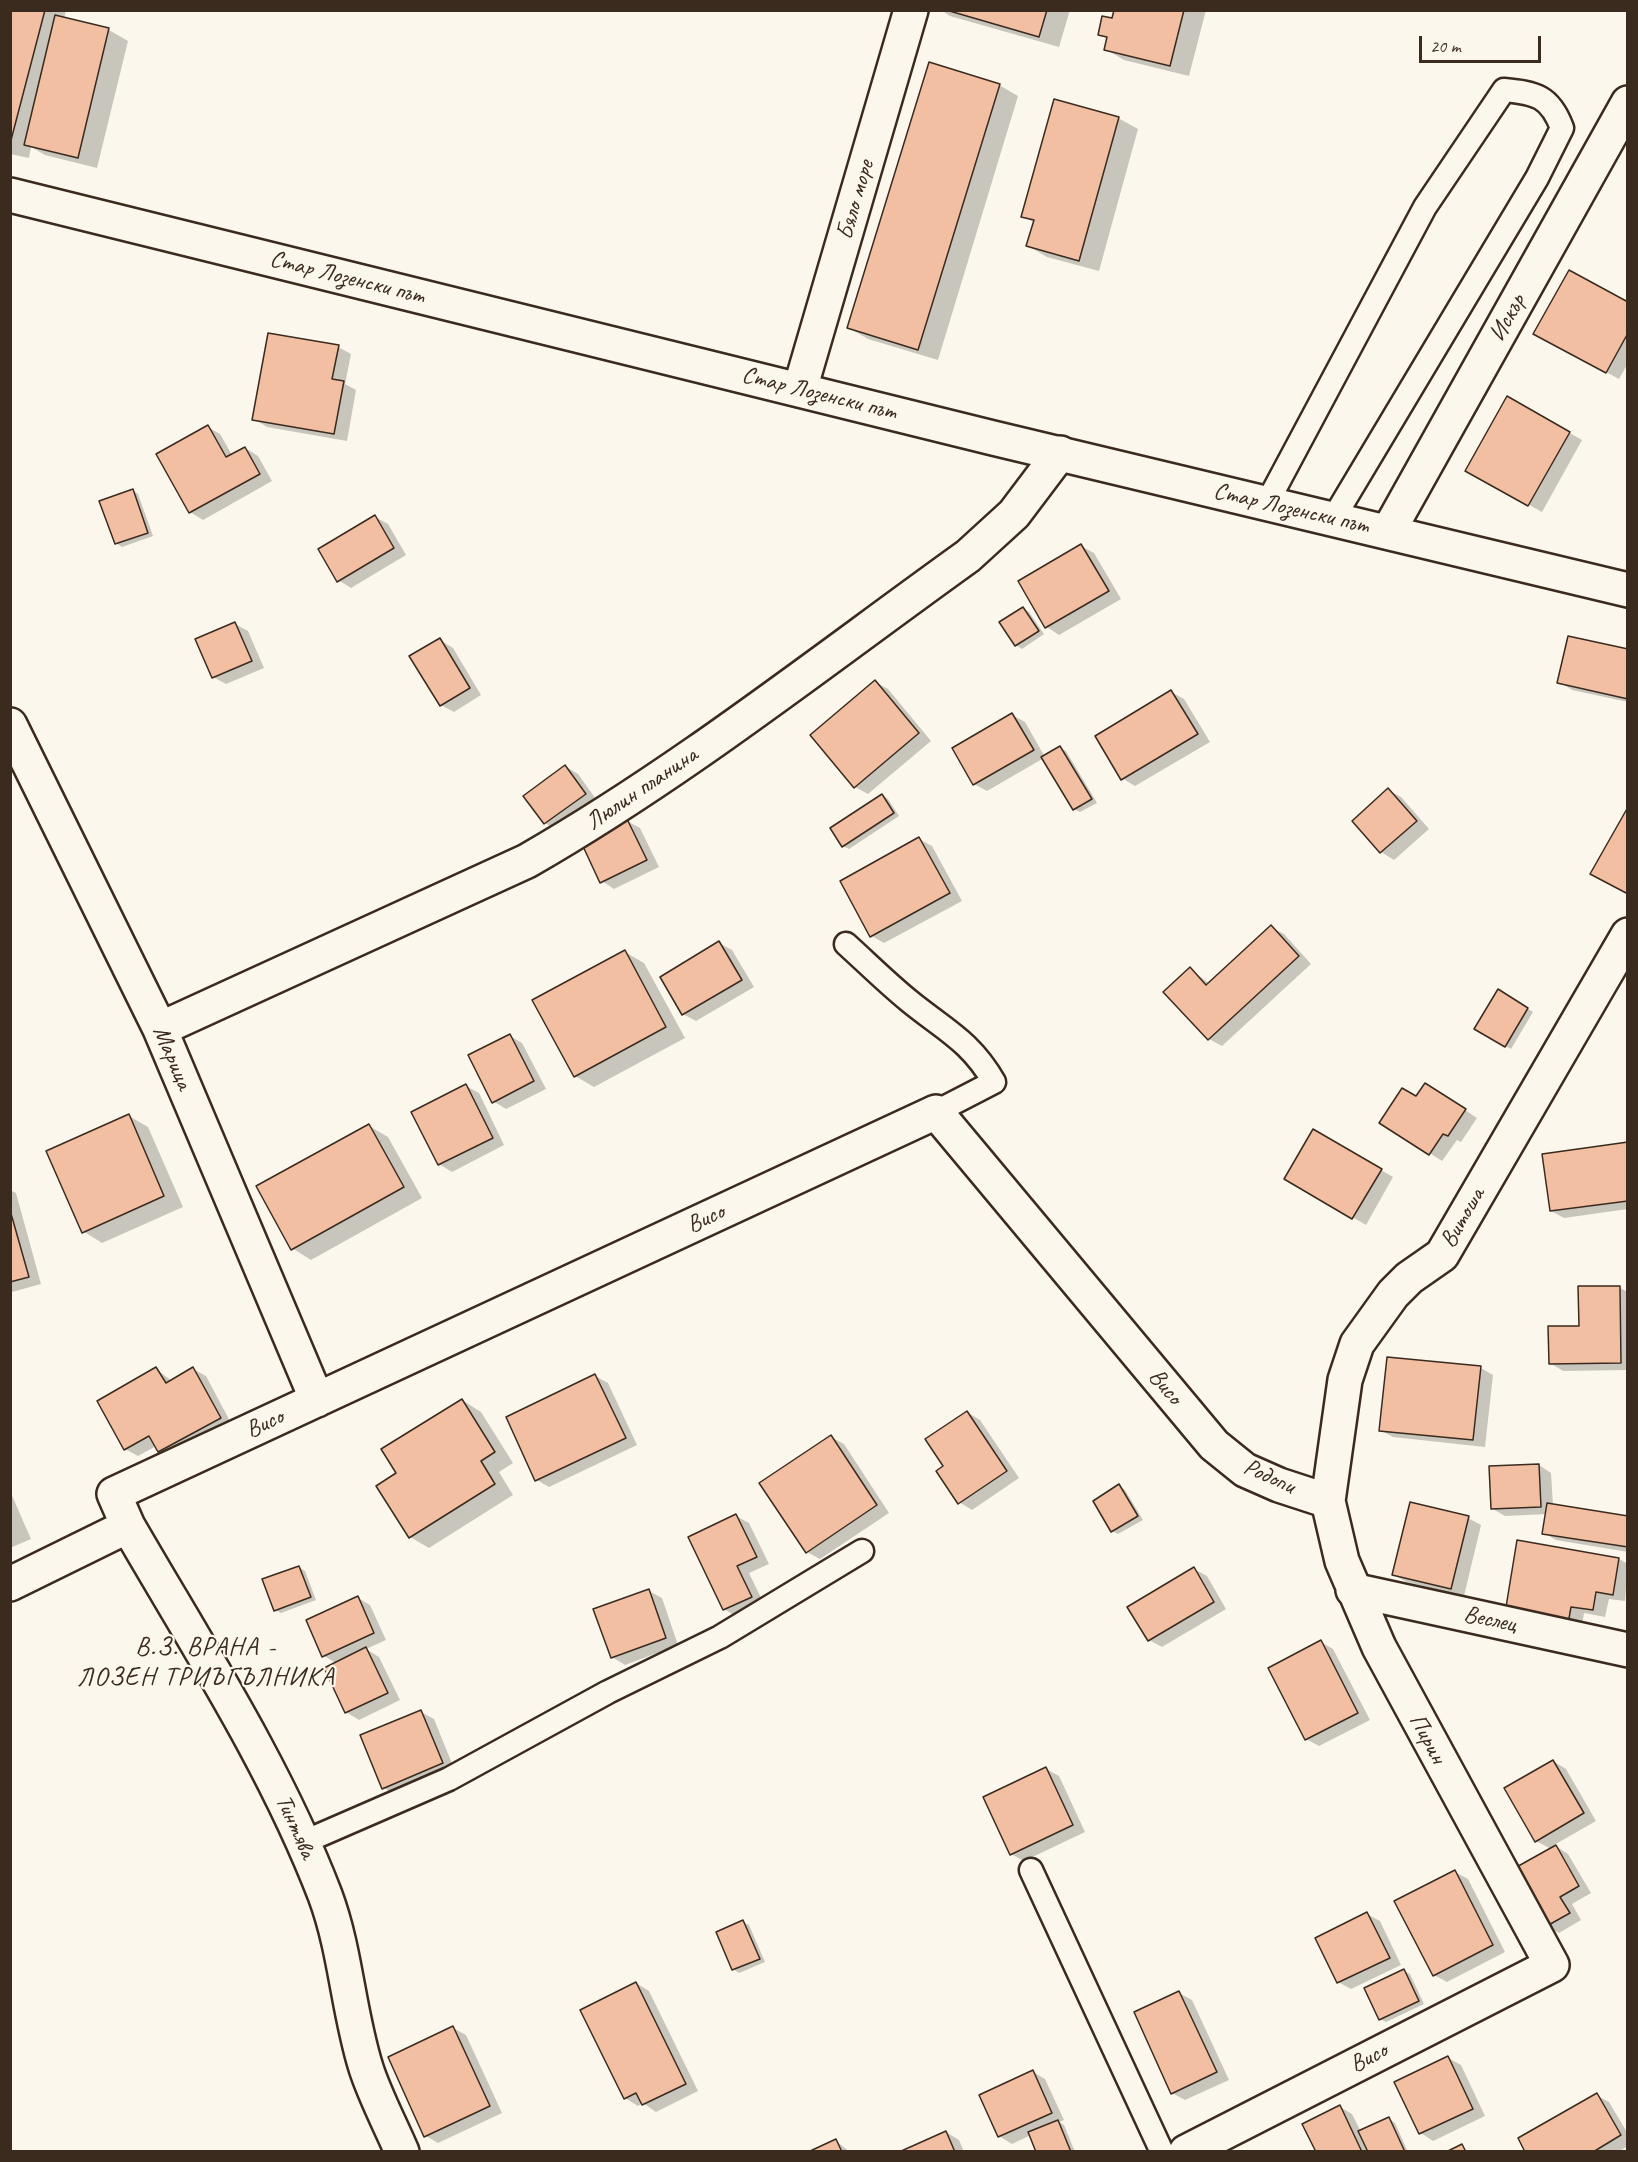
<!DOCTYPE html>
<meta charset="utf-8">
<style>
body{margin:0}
#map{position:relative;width:1638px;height:2162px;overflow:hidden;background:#fbf7ec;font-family:Caveat,sans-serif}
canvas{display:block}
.frame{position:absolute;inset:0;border:12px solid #3b2a1e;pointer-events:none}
.scale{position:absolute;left:1419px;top:36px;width:122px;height:27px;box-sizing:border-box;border:3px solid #3b2a1e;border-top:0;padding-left:8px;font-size:18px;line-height:21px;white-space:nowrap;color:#3b2a1e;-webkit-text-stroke:4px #fbf7ec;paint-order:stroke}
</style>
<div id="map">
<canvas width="1638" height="2162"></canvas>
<div class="frame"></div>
<div class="scale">20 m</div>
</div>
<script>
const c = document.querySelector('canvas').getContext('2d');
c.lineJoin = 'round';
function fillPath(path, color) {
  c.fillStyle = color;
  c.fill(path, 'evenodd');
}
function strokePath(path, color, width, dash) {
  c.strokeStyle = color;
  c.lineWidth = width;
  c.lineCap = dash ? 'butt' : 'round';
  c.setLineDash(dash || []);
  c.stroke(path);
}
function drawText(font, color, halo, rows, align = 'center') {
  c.font = font + ' Caveat,sans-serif';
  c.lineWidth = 4.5;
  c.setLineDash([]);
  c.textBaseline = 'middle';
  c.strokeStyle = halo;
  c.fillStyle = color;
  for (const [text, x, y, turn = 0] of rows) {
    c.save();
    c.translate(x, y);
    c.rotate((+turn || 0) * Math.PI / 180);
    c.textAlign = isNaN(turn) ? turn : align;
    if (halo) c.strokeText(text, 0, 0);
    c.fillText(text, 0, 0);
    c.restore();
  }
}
fillPath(new Path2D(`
 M 10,10 L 66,10 L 64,19 L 109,30 L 128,41 L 97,168 L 45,155 L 31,147 L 29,158 L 10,154 Z
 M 941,10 L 1070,10 L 1059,47 L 950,16 Z
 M 1116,10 L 1206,10 L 1189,76 L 1124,60 L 1105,49 L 1108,39 L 1099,34 L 1113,20 Z
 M 999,85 L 1018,96 L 938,360 L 868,339 L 849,328 Z
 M 1118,118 L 1138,129 L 1099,271 L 1047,257 L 1028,246 L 1035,223 L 1023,216 Z
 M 1628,304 L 1628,363 L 1619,379 L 1548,341 Z
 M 338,347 L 351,354 L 345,384 L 356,390 L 347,441 L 267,427 L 254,419 Z
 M 1508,398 L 1582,440 L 1542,512 L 1467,470 Z
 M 208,427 L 220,434 L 232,455 L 245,448 L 258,456 L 272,481 L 203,520 L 190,512 Z
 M 132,490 L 138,494 L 153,536 L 122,547 L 116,543 Z
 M 375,517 L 388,524 L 406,555 L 351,588 L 338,580 Z
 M 1081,546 L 1094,553 L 1121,599 L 1059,635 L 1047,627 L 1020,582 Z
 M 1023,609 L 1029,612 L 1044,634 L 1022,649 L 1016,645 Z
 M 235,624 L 248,631 L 264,668 L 226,684 L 213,677 Z
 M 440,640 L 453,648 L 481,695 L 454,712 L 441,705 Z
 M 1628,651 L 1628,702 L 1572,690 L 1559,682 Z
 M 875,682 L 888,689 L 931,741 L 868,794 L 855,787 Z
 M 1171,692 L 1184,699 L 1210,742 L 1135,786 L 1122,778 Z
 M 1012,715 L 1025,722 L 1045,757 L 1060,748 L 1066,751 L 1097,803 L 1080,812 L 1074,809 L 1044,758 L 987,791 L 974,784 Z
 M 566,767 L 578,774 L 598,802 L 558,831 L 545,823 L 525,796 Z
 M 1388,790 L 1401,797 L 1429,829 L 1394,860 L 1381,852 Z
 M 882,795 L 888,799 L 899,816 L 849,849 L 843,846 Z
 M 627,821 L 640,828 L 659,867 L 614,889 L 602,881 Z
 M 919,839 L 932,846 L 962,901 L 884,943 L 872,936 Z
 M 1271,927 L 1284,934 L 1311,964 L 1222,1046 L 1209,1039 L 1190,969 L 1210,984 Z
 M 719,943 L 732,950 L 754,987 L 696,1021 L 683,1014 Z
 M 625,952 L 644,963 L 685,1038 L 594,1087 L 575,1076 Z
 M 1499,992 L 1533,1012 L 1511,1049 L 1476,1029 Z
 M 510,1036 L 522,1043 L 546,1089 L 506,1109 L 493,1101 Z
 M 466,1086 L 479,1093 L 504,1145 L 452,1172 L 439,1164 Z
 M 1438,1092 L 1477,1118 L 1461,1142 L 1457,1140 L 1442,1161 L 1382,1122 L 1417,1098 Z
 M 129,1116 L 148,1127 L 183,1207 L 102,1243 L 83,1231 Z
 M 369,1126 L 388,1137 L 422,1198 L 311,1260 L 292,1248 Z
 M 1313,1131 L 1393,1177 L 1366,1225 L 1286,1178 Z
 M 1628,1144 L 1628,1209 L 1564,1218 L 1551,1211 Z
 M 10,1190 L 16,1193 L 41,1284 L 12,1292 Z
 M 1580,1288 L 1620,1288 L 1628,1292 L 1628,1370 L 1563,1371 L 1550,1363 L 1580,1327 Z
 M 1481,1368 L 1493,1375 L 1485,1447 L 1393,1437 L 1380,1430 Z
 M 156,1369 L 172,1381 L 193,1369 L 206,1376 L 232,1425 L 172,1459 L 159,1451 L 156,1446 L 138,1456 L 125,1449 Z
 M 595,1376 L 608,1383 L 637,1445 L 549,1487 L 537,1480 Z
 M 462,1400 L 481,1412 L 513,1463 L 499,1472 L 513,1495 L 429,1548 L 410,1537 L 398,1473 Z
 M 967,1412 L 980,1420 L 1019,1478 L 972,1510 L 959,1502 L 945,1466 Z
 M 831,1437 L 844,1444 L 889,1513 L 820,1559 L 807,1552 Z
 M 1539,1465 L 1551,1473 L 1553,1505 L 1628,1517 L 1628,1552 L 1556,1540 L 1544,1533 L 1547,1514 L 1505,1516 L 1493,1509 Z
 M 1119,1486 L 1125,1490 L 1143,1520 L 1118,1534 L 1112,1531 Z
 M 10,1491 L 31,1539 L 10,1548 Z
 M 736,1516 L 749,1523 L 769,1564 L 749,1573 L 764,1604 L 737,1617 L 724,1609 Z
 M 1468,1518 L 1481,1525 L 1464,1596 L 1407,1582 L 1394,1575 Z
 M 1619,1559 L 1628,1564 L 1625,1601 L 1609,1599 L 1605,1617 L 1584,1613 L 1581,1630 L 1519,1620 Z
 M 299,1567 L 305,1571 L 316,1600 L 281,1613 L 275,1610 Z
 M 1194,1569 L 1207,1576 L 1226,1609 L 1162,1647 L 1149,1640 Z
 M 649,1591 L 662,1598 L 678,1645 L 625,1665 L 612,1657 Z
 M 358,1598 L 370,1605 L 386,1640 L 366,1649 L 379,1657 L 400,1700 L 359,1720 L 346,1712 L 337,1664 L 323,1655 Z
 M 1321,1642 L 1333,1649 L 1370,1720 L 1319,1746 L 1306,1739 Z
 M 421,1712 L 434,1719 L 455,1771 L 396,1795 L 384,1788 Z
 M 1553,1761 L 1566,1769 L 1596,1821 L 1554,1845 L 1568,1854 L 1591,1893 L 1572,1904 L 1581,1920 L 1559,1933 L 1546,1926 L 1551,1849 L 1536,1841 Z
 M 1046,1769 L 1059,1776 L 1085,1832 L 1024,1861 L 1011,1854 Z
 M 1455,1872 L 1468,1879 L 1505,1952 L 1447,1982 L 1434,1975 Z
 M 1367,1914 L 1380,1921 L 1401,1965 L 1351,1989 L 1338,1982 Z
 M 743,1922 L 749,1925 L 765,1962 L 739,1973 L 733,1969 Z
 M 1404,1971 L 1410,1974 L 1424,2004 L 1386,2022 L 1380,2019 Z
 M 636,1983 L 649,1991 L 698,2091 L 656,2112 L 643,2103 L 638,2106 L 625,2098 Z
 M 1179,1993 L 1192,2000 L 1229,2080 L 1185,2100 L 1172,2093 Z
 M 453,2028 L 466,2035 L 502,2113 L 438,2143 L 426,2136 Z
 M 1448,2058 L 1461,2065 L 1485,2116 L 1433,2141 L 1421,2133 L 1396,2082 Z
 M 1033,2072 L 1045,2079 L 1064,2120 L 1059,2122 L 1064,2125 L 1075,2152 L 1038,2152 L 1031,2135 L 1012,2144 L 999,2136 L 981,2095 Z
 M 1596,2095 L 1609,2102 L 1628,2134 L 1628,2146 L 1618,2152 L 1527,2152 Z
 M 1340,2107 L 1352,2114 L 1361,2132 L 1389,2119 L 1395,2123 L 1408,2152 L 1318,2152 Z
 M 946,2132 L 959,2140 L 964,2152 L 903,2152 Z
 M 836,2141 L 850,2152 L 812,2152 Z`), '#0003');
const building = new Path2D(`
 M 10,10 L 45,10 L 10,144 Z
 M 946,10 L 1047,10 L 1039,37 Z
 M 1114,10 L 1184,10 L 1170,66 L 1104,50 L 1107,37 L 1098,35 L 1102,16 L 1112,18 Z
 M 55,15 L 109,28 L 78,158 L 24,145 Z
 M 929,62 L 1000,84 L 918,350 L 847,328 Z
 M 1054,99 L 1119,117 L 1079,261 L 1026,246 L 1034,220 L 1021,217 Z
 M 1569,270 L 1628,302 L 1628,333 L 1606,373 L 1533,334 Z
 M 268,333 L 339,345 L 332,379 L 344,381 L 334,434 L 252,420 Z
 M 1507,396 L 1570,432 L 1528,506 L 1465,471 Z
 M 208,425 L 226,457 L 245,447 L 260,474 L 189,513 L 156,454 Z
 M 133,489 L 148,533 L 115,544 L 99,501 Z
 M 375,515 L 394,548 L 337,582 L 318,549 Z
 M 1081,544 L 1109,591 L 1045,628 L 1018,581 Z
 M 1023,607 L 1039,631 L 1015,646 L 999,622 Z
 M 235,622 L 252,661 L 212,678 L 195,639 Z
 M 1568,636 L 1628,649 L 1628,699 L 1557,683 Z
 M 440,638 L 470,688 L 440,706 L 409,656 Z
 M 875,680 L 919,733 L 854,788 L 810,735 Z
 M 1171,690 L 1198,734 L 1121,780 L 1095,736 Z
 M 1012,713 L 1034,750 L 973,785 L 952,748 Z
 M 1060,746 L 1092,799 L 1073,810 L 1041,757 Z
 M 565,765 L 586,794 L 544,824 L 523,796 Z
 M 1388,788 L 1417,821 L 1380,853 L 1352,821 Z
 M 882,794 L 894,813 L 842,847 L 830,828 Z
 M 1628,807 L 1628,894 L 1590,874 Z
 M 627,819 L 647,860 L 600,883 L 581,842 Z
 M 919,837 L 950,893 L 870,937 L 840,881 Z
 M 1271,925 L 1299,956 L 1208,1040 L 1163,992 L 1190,967 L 1206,985 Z
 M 719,941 L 742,980 L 682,1015 L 660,977 Z
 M 625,950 L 666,1027 L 574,1077 L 532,1000 Z
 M 1498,989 L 1528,1008 L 1505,1047 L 1474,1029 Z
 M 510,1034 L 534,1081 L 492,1103 L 468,1055 Z
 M 1425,1083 L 1466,1109 L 1448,1136 L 1443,1134 L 1429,1155 L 1379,1123 L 1402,1088 L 1416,1096 Z
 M 466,1084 L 493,1138 L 438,1165 L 411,1112 Z
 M 129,1114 L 164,1196 L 82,1233 L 46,1151 Z
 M 369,1124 L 404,1187 L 291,1250 L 256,1186 Z
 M 1313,1129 L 1382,1169 L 1352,1219 L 1284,1179 Z
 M 1628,1142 L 1628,1201 L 1550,1211 L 1542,1154 Z
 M 10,1210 L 29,1277 L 10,1282 Z
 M 1578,1286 L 1620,1286 L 1621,1363 L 1549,1364 L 1548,1326 L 1579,1326 Z
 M 1387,1357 L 1481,1366 L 1473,1440 L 1379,1431 Z
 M 156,1367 L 166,1383 L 193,1367 L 221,1418 L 158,1452 L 149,1436 L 124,1450 L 97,1401 Z
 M 595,1374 L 626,1438 L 535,1481 L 506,1417 Z
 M 462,1399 L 495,1452 L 481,1461 L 495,1484 L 409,1538 L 376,1486 L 396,1473 L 381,1449 Z
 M 967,1411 L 1007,1471 L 958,1504 L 936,1471 L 943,1466 L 925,1439 Z
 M 831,1435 L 877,1505 L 806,1553 L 759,1483 Z
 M 1539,1464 L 1541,1507 L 1491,1509 L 1489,1466 Z
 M 1119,1484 L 1138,1516 L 1111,1532 L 1093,1501 Z
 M 1410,1502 L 1469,1516 L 1451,1589 L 1392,1575 Z
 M 1547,1503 L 1628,1516 L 1628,1547 L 1542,1534 Z
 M 736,1514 L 757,1557 L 737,1566 L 752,1597 L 723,1610 L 688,1537 Z
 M 1517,1540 L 1619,1558 L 1613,1595 L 1596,1592 L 1593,1610 L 1571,1607 L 1568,1624 L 1505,1613 Z
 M 299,1566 L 311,1597 L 274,1611 L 262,1579 Z
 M 1194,1567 L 1214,1602 L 1148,1641 L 1127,1607 Z
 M 649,1589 L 666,1638 L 611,1658 L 593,1609 Z
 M 358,1596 L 374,1633 L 322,1657 L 306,1620 Z
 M 1321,1640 L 1358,1713 L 1305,1740 L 1268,1668 Z
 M 366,1647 L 388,1693 L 345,1713 L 324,1668 Z
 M 421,1710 L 443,1763 L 382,1789 L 360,1735 Z
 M 1553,1760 L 1584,1813 L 1535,1842 L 1504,1788 Z
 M 1046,1767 L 1073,1825 L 1010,1855 L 983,1797 Z
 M 1556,1845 L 1579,1886 L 1560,1897 L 1570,1913 L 1545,1927 L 1513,1869 Z
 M 1455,1870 L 1493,1945 L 1433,1976 L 1394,1901 Z
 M 1367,1912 L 1390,1958 L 1337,1983 L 1315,1938 Z
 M 743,1920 L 760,1959 L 732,1970 L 716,1932 Z
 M 1404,1969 L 1419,2001 L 1379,2020 L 1364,1988 Z
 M 636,1982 L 686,2084 L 642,2105 L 636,2093 L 624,2099 L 580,2010 Z
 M 1179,1991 L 1217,2072 L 1171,2094 L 1134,2012 Z
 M 453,2026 L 490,2106 L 424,2137 L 388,2057 Z
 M 1448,2056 L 1473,2109 L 1419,2134 L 1394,2082 Z
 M 1033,2070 L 1052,2113 L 998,2137 L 979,2095 Z
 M 1597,2093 L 1621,2135 L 1593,2152 L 1525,2152 L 1518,2138 Z
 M 1340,2105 L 1362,2152 L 1316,2152 L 1302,2124 Z
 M 1389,2117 L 1405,2152 L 1368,2152 L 1358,2131 Z
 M 1058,2120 L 1071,2152 L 1036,2152 L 1028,2132 Z
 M 946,2131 L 955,2152 L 899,2152 Z
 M 836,2139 L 842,2152 L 808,2152 Z
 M 1462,2144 L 1466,2152 L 1446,2152 Z`);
fillPath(building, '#f2bfa3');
strokePath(building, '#3b2a1e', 1.5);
const service = new Path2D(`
 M 1267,503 L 1425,207 L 1504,90 C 1536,93 1550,96 1562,128 L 1537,178 L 1333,519
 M 846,944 C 866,962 886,982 908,1000 C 943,1029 970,1040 994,1082 L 936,1112
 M 304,1842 L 449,1779 L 608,1692 L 720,1637 L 862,1551
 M 1031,1870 L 1162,2152`);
const minor = new Path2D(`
 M 800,389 L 911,10
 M 1388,532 L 1628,103
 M 10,725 L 160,1029 L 317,1400
 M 160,1029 L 527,861 C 682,772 823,660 968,556 L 1014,514 L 1060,453
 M 10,1584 L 128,1526
 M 1353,1590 L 1628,1650
 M 402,2152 C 390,2124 375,2096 366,2068 C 348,2011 346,1951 325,1895 C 275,1765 198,1647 128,1526 L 114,1494 L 936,1112 L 1214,1445 L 1245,1470 L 1279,1485 L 1328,1501
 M 1186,2152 L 1552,1965 L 1379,1647 L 1342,1561 L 1328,1501 L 1345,1380 L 1357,1344 L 1393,1294 L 1409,1278 L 1442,1255 L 1628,935`);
const tertiary = new Path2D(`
 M 10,195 L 993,438 L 1628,590`);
strokePath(service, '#3b2a1e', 27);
strokePath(minor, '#3b2a1e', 38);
strokePath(tertiary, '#3b2a1e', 38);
strokePath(service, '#fbf7ec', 22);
strokePath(minor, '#fbf7ec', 33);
strokePath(tertiary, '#fbf7ec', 33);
drawText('24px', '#3b2a1e', '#fbf7ec', [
 ["Бяло море",856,200,-74],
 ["Стар Лозенски път",347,278,14],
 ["Искър",1508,318,-61],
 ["Стар Лозенски път",819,394,14],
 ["Стар Лозенски път",1291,509,13],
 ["Люлин планина",642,789,-34],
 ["Марица",172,1058,67],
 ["Витоша",1463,1218,-60],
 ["Висо",706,1219,-25],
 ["Висо",1165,1387,50],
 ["Висо",265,1424,-25],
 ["Родопи",1269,1477,25],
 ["Веслец",1490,1620,12],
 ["Пирин",1427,1739,62],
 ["Тинтява",295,1827,66],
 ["Висо",1369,2058,-27]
]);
c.letterSpacing = '1.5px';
drawText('26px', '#3b2a1e', '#fbf7ec', [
 ["В.З. ВРАНА -",206,1648],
 ["ЛОЗЕН ТРИЪГЪЛНИКА",206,1678]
]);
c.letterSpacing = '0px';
</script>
